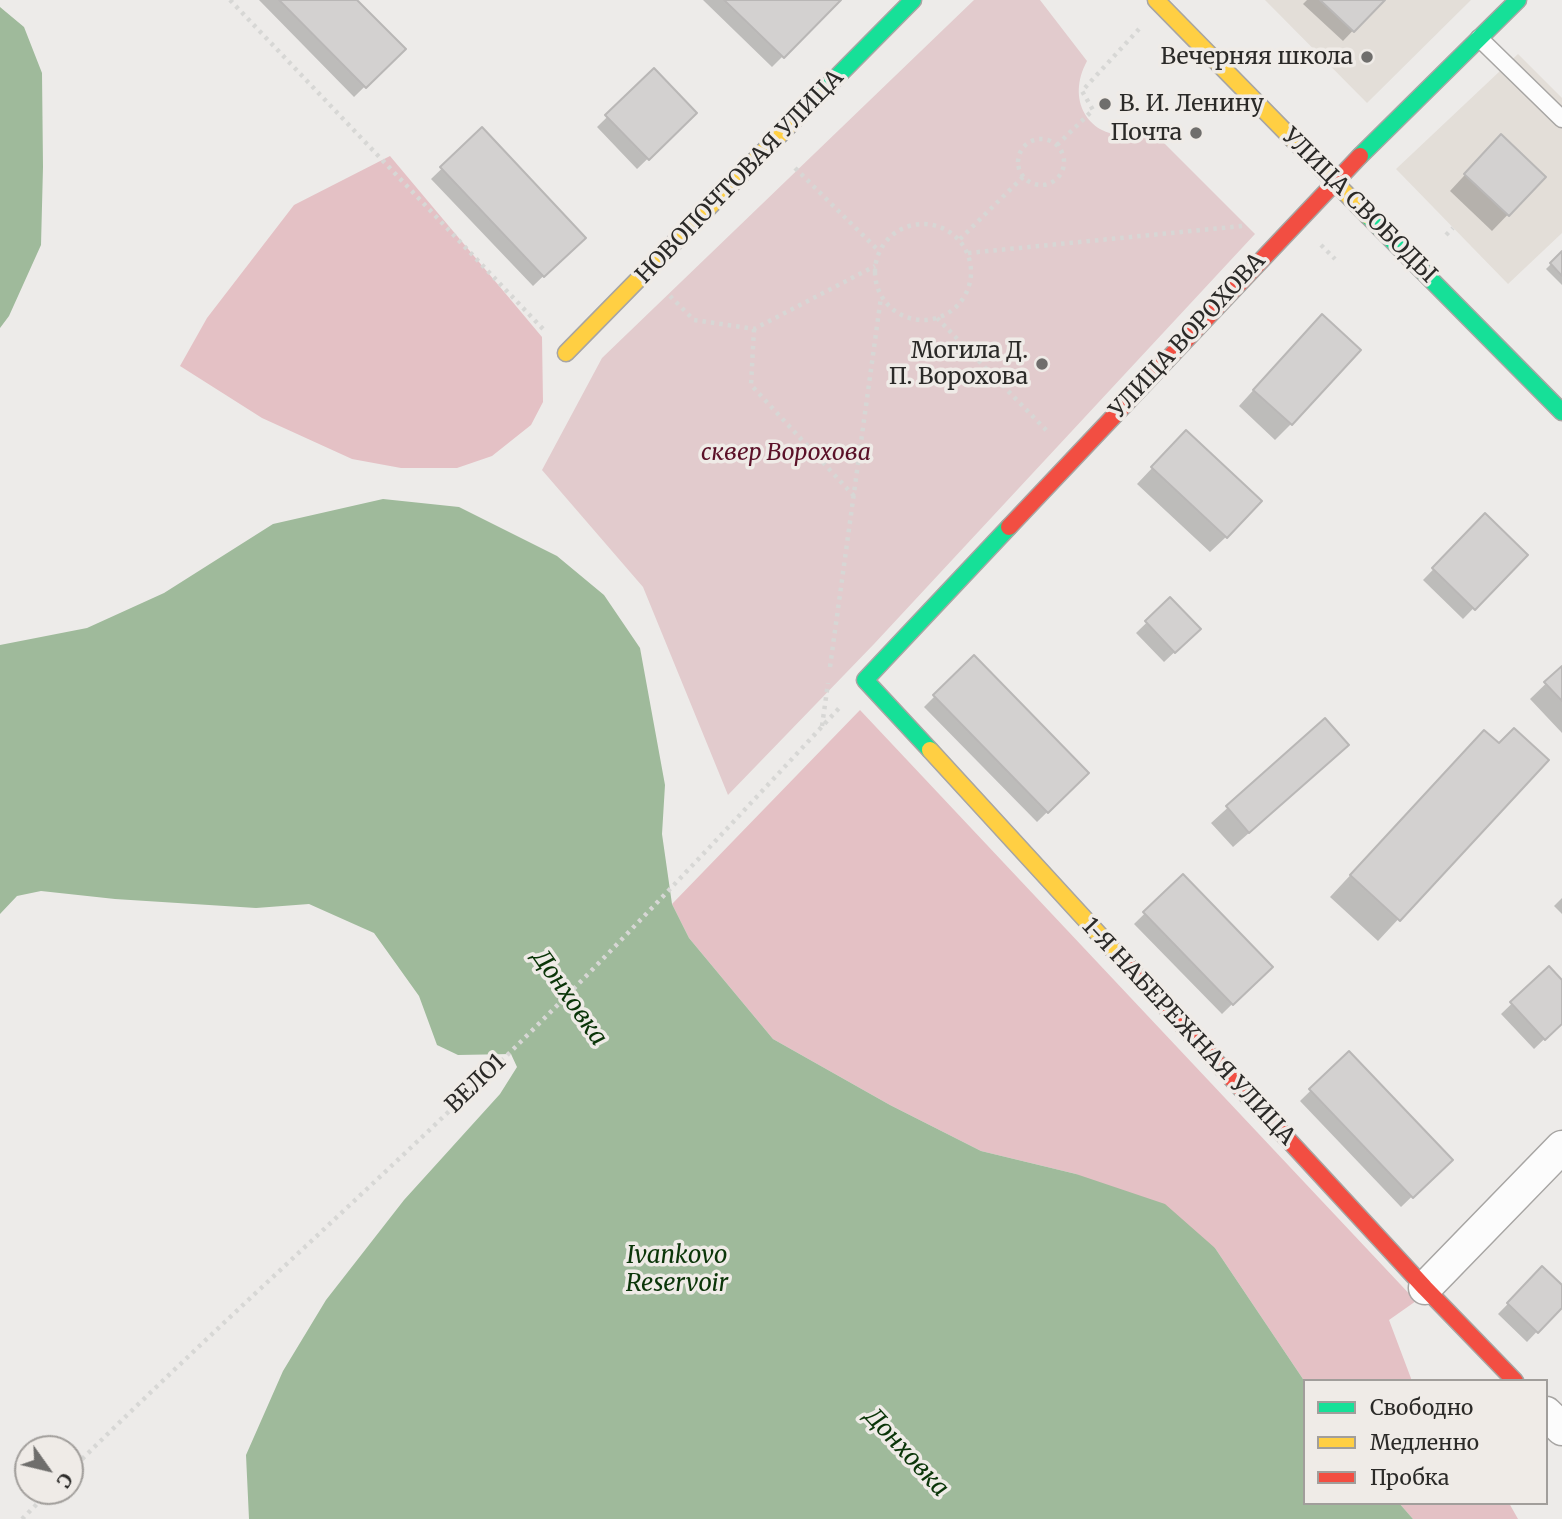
<!DOCTYPE html>
<meta charset="utf-8">
<style>
body{margin:0}
#map{position:relative;width:1562px;height:1519px;overflow:hidden;background:#edebe9;font-family:Merriweather,serif}
canvas{display:block}
.legend{position:absolute;left:1303px;top:1379px;width:245px;height:126px;box-sizing:border-box;background:#efebe7;border:2px solid #a19e9b;margin:0;padding:9px 12px;list-style:none;font-size:21px;color:#2b2a28}
.legend li{display:flex;align-items:center;gap:14px;height:35px}
.legend b{width:35px;border:2px solid #a19e9b}
.north{position:absolute;left:14px;top:1435px;width:70px;height:70px;box-sizing:border-box;background:#efebe7;border:2px solid #a19e9b;border-radius:50%;rotate:124deg;font-size:19px;font-weight:700;line-height:28px;text-align:center;color:#2b2a28}
.north::after{content:'';display:block;margin:auto;width:24px;height:32px;background:#6f6e6c;clip-path:polygon(50% 0,100% 100%,50% 72%,0 100%)}
</style>
<div id="map">
<canvas width="1562" height="1519"></canvas>
<ul class="legend">
<li><b style="height:9px;background:#16e098"></b>Свободно</li>
<li><b style="height:9px;background:#ffcf43"></b>Медленно</li>
<li><b style="height:9px;background:#f24e42"></b>Пробка</li>
</ul>
<div class="north">С</div>
</div>
<script>
const c = document.querySelector('canvas').getContext('2d');
c.lineJoin = 'round';
function fillPath(path, color) {
  c.fillStyle = color;
  c.fill(path, 'evenodd');
}
function strokePath(path, color, width, dash) {
  c.strokeStyle = color;
  c.lineWidth = width;
  c.lineCap = dash ? 'butt' : 'round';
  c.setLineDash(dash || []);
  c.stroke(path);
}
function drawText(font, color, halo, rows, align = 'center') {
  c.font = font + ' Merriweather,serif';
  c.lineWidth = 7;
  c.setLineDash([]);
  c.textBaseline = 'middle';
  c.strokeStyle = halo;
  c.fillStyle = color;
  for (const [text, x, y, turn = 0] of rows) {
    c.save();
    c.translate(x, y);
    c.rotate((+turn || 0) * Math.PI / 180);
    c.textAlign = isNaN(turn) ? turn : align;
    if (halo) c.strokeText(text, 0, 0);
    c.fillText(text, 0, 0);
    c.restore();
  }
}
fillPath(new Path2D(`
 M 1265,0 L 1471,0 L 1367,103 Z
 M 1518,54 L 1562,98 L 1562,233 L 1508,284 L 1396,169 Z`), '#e3ded8');
fillPath(new Path2D(`
 M 974,0 L 1040,0 L 1087,61 C 1061,109 1101,151 1150,129 L 1255,234 L 874,644 L 728,795 L 643,587 L 542,470 L 602,358 Z`), '#e2cbcd');
fillPath(new Path2D(`
 M 390,156 L 542,337 L 543,402 L 531,425 L 492,456 L 457,468 L 401,468 L 352,459 L 262,418 L 180,366 L 207,318 L 294,205 Z
 M 860,710 L 1416,1301 L 1389,1320 L 1412,1381 L 1305,1382 L 1215,1248 L 1076,1174 L 981,1151 L 890,1105 L 773,1039 L 689,938 L 672,904 Z
 M 1399,1503 L 1509,1503 L 1518,1519 L 1413,1519 Z`), '#e4c1c5');
fillPath(new Path2D(`
 M 0,7 L 24,27 L 42,73 L 43,167 L 41,245 L 9,316 L 0,328 Z
 M 383,499 L 459,507 L 557,556 L 604,595 L 640,648 L 665,785 L 662,834 L 672,904 L 689,938 L 773,1039 L 890,1105 L 981,1151 L 1076,1174 L 1165,1204 L 1215,1248 L 1305,1382 L 1305,1503 L 1399,1503 L 1413,1519 L 249,1519 L 246,1455 L 283,1371 L 326,1300 L 404,1200 L 500,1094 L 517,1067 L 511,1054 L 458,1055 L 437,1045 L 419,996 L 374,933 L 309,904 L 256,908 L 115,899 L 41,891 L 17,896 L 0,914 L 0,645 L 87,628 L 164,593 L 273,524 Z`), '#9fba9b');
fillPath(new Path2D(`
 M 259,0 L 355,0 L 403,49 L 354,97 Z
 M 703,0 L 839,0 L 772,67 Z
 M 1307,0 L 1382,0 L 1343,41 L 1303,4 Z
 M 654,71 L 695,113 L 637,169 L 597,127 Z
 M 482,130 L 583,238 L 533,286 L 431,179 Z
 M 1486,152 L 1544,177 L 1492,231 L 1450,191 Z
 M 1562,253 L 1562,285 L 1546,269 Z
 M 1306,332 L 1291,424 L 1275,440 L 1239,406 Z
 M 1171,448 L 1226,537 L 1210,552 L 1137,484 Z
 M 1485,516 L 1525,555 L 1463,619 L 1423,580 Z
 M 1170,600 L 1199,629 L 1164,662 L 1136,633 Z
 M 974,657 L 1087,773 L 1037,822 L 924,707 Z
 M 1562,668 L 1562,733 L 1530,699 Z
 M 1324,720 L 1331,761 L 1233,847 L 1211,823 Z
 M 1499,745 L 1546,760 L 1378,941 L 1330,897 L 1464,753 Z
 M 1183,876 L 1270,967 L 1222,1014 L 1134,924 Z
 M 1562,898 L 1562,914 L 1554,906 Z
 M 1549,968 L 1562,982 L 1562,1022 L 1534,1049 L 1501,1014 Z
 M 1349,1053 L 1450,1160 L 1401,1207 L 1300,1101 Z
 M 1542,1269 L 1562,1288 L 1562,1305 L 1527,1342 L 1498,1314 Z`), '#0003');
const building = new Path2D(`
 M 279,0 L 357,0 L 406,49 L 366,88 Z
 M 724,0 L 841,0 L 784,58 Z
 M 1320,0 L 1385,0 L 1354,32 Z
 M 654,68 L 697,113 L 649,160 L 605,115 Z
 M 482,127 L 586,238 L 544,277 L 440,167 Z
 M 1501,134 L 1546,177 L 1509,216 L 1464,174 Z
 M 1562,251 L 1562,276 L 1550,263 Z
 M 1322,314 L 1361,350 L 1292,425 L 1253,390 Z
 M 1186,430 L 1262,501 L 1227,538 L 1151,467 Z
 M 1485,513 L 1528,555 L 1475,610 L 1432,568 Z
 M 1170,597 L 1201,629 L 1175,653 L 1145,621 Z
 M 974,655 L 1089,773 L 1048,813 L 933,695 Z
 M 1562,666 L 1562,701 L 1544,682 Z
 M 1325,718 L 1349,745 L 1249,833 L 1226,806 Z
 M 1514,728 L 1549,760 L 1400,921 L 1350,875 L 1484,730 L 1499,743 Z
 M 1183,874 L 1273,967 L 1233,1005 L 1143,912 Z
 M 1549,966 L 1562,980 L 1562,1024 L 1545,1040 L 1510,1002 Z
 M 1349,1051 L 1453,1160 L 1413,1198 L 1309,1089 Z
 M 1542,1266 L 1562,1285 L 1562,1308 L 1538,1333 L 1507,1303 Z`);
fillPath(building, '#d3d1d0');
strokePath(building, '#b9b7b6', 2);
const lane = new Path2D(`
 M 1479,38 L 1562,119`);
const street = new Path2D(`
 M 1425,1288 L 1562,1147
 M 1546,1413 L 1562,1429`);
const fast = new Path2D(`
 M 817,97 L 913,0
 M 1360,156 L 1518,0
 M 1368,216 L 1562,412
 M 930,750 L 865,680 L 1009,527`);
const slow = new Path2D(`
 M 1156,0 L 1368,216
 M 566,353 L 817,97
 M 930,750 L 1127,965`);
const jam = new Path2D(`
 M 1009,527 L 1360,156
 M 1127,965 L 1425,1288 L 1515,1381`);
strokePath(lane, '#a7a5a3', 19);
strokePath(street, '#a7a5a3', 35);
strokePath(fast, '#a7a5a3', 19);
strokePath(slow, '#a7a5a3', 19);
strokePath(jam, '#a7a5a3', 19);
strokePath(new Path2D(`
 M 230,0 L 543,329
 M1018 162a23 23 0 1 1 46 0a23 23 0 1 1-46 0Z
 M 1057,145 L 1093,110 L 1082,91 L 1139,29
 M 795,168 L 879,251
 M875 272a48 48 0 1 1 96 0a48 48 0 1 1-96 0Z
 M 1446,235 L 1453,228
 M 960,239 L 1023,177
 M 1321,245 L 1335,259
 M 968,253 L 1242,226
 M 670,296 L 694,320 L 754,329 L 875,266
 M 937,318 L 1049,433
 M 754,329 L 751,385 L 854,496
 M 830,667 L 881,297
 M 822,726 L 828,683
 M 70,1471 C 208,1334 354,1204 494,1068 C 614,951 728,828 842,705
 M 22,1519 L 50,1491`), '#d7d7d5', 4.5, [3.5, 5]);
strokePath(lane, '#fcfcfc', 16);
strokePath(street, '#fcfcfc', 32);
strokePath(fast, '#16e098', 16);
strokePath(slow, '#ffcf43', 16);
strokePath(jam, '#f24e42', 16);
for (const [x, y, r, color] of [
 [1367,57,7,"#6f6e6c"],
 [1105,104,7,"#6f6e6c"],
 [1196,133,7,"#6f6e6c"],
 [1042,364,7,"#6f6e6c"]
]) {
  const dot = new Path2D();
  dot.arc(x, y, r, 0, 2 * Math.PI);
  c.fillStyle = color;
  c.fill(dot);
  strokePath(dot, '#efebe7', 2.5);
}
drawText('23px', '#2b2a28', '#efebe7', [
 ["Вечерняя школа",1353,57],
 ["В. И. Ленину",1119,104,"left"],
 ["Почта",1182,133],
 ["Могила Д.",1028,351],
 ["П. Ворохова",1028,377]
], 'right');
drawText('23px', '#2b2a28', '#efebe7', [
 ["НОВОПОЧТОВАЯ УЛИЦА",740,177,-46],
 ["УЛИЦА СВОБОДЫ",1359,206,45],
 ["УЛИЦА ВОРОХОВА",1188,336,-47],
 ["1-Я НАБЕРЕЖНАЯ УЛИЦА",1188,1032,47],
 ["ВЕЛО1",476,1084,-44]
]);
drawText('italic 23px', '#5b1128', '#efebe7', [
 ["сквер Ворохова",786,453]
]);
drawText('italic 24px', '#0a3508', '#efebe7', [
 ["Донховка",569,998,55],
 ["Ivankovo",677,1256],
 ["Reservoir",677,1284],
 ["Донховка",906,1453,47]
]);
</script>
